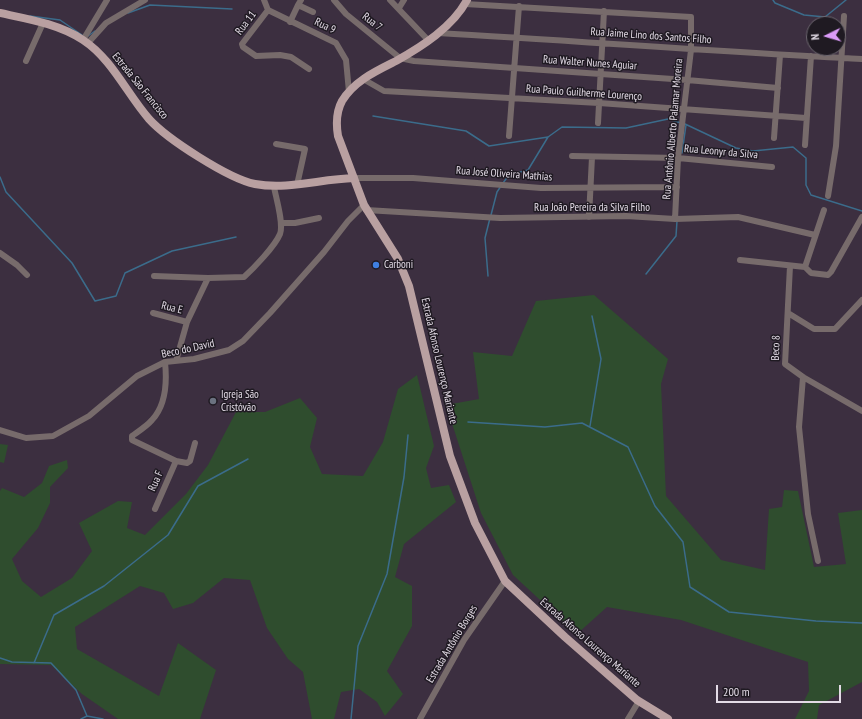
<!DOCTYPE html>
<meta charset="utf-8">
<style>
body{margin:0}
#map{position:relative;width:862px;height:719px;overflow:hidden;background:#3c2f40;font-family:"PT Sans Narrow",sans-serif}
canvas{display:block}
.north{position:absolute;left:806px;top:16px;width:40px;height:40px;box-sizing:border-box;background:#1f1a22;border:1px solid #6d6770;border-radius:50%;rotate:265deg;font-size:11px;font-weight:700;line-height:16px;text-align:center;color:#e3dbe6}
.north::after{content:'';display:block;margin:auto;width:14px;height:18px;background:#da9af7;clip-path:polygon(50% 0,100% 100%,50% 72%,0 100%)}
.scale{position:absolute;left:716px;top:685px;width:125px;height:18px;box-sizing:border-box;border:2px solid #e3dbe6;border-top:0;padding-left:5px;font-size:12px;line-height:14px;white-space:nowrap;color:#e3dbe6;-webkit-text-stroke:3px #1f1a22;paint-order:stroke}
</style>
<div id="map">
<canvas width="862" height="719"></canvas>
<div class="north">N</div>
<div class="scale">200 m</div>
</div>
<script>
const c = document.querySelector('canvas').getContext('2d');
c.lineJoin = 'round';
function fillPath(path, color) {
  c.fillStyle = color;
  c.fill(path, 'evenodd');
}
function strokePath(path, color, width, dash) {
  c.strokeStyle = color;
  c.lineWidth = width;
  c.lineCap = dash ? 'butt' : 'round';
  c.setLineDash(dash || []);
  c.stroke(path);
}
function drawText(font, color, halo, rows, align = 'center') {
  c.font = font + ' "PT Sans Narrow",sans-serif';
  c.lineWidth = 3;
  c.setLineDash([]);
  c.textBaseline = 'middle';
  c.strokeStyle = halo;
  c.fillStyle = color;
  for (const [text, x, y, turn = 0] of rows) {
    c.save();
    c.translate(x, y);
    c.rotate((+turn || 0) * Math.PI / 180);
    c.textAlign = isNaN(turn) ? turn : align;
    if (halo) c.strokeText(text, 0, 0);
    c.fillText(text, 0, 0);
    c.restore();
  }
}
fillPath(new Path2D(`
 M 594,295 L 668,359 L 661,384 L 666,496 L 721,560 L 765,570 L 769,509 L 782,507 L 784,490 L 798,491 L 814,567 L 846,564 L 838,513 L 862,510 L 862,682 L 819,705 L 817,719 L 795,719 L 809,691 L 808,662 L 681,620 L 607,607 L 577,634 L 513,575 L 481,513 L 446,405 L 479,399 L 473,352 L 512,356 L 536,301 Z
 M 417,375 L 434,446 L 426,468 L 431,488 L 449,485 L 456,502 L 404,544 L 395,577 L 412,586 L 412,626 L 387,671 L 403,694 L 385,716 L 377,702 L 359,689 L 341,692 L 334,719 L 312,719 L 303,672 L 288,659 L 267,628 L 250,580 L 224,578 L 193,603 L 173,609 L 164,593 L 140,586 L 75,627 L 77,649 L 159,696 L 178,643 L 216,670 L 200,719 L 118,719 L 82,694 L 51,665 L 0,664 L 0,491 L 2,488 L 24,497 L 42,483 L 49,466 L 67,460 L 68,468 L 50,487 L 50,503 L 38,528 L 12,559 L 22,581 L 41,597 L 72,578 L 92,551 L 79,523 L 118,501 L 132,502 L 127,528 L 145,535 L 186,494 L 208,465 L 236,412 L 265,412 L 300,398 L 317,418 L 310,447 L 322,474 L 363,476 L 383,442 L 398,389 Z
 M 0,444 L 8,445 L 4,463 L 0,462 Z`), '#2f4d2e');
strokePath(new Path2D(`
 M 773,0 L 775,3 L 804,15 L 825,17 L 846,0
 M 128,13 L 150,5 L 232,9
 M 30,16 L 60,20 L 82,35
 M 88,36 L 95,31
 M 373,116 L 466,131 L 489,146 L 548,137 L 562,127 L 626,128 L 668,119 L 681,123
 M 685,124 L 736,148 L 753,151 L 793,147 L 806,158 L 806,185 L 811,195 L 862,211
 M 682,153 L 686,125
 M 0,177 L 6,192 L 72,263 L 95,301 L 116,296 L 125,273 L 172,251 L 236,237
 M 503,183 L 509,175 L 528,170 L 548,137
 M 491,215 L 497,192 L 501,186
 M 646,274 L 676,236 L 677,221
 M 488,276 L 485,238 L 490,218
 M 468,422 L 545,427 L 582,423 L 628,447 L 655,506 L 683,542 L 690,587 L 729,612 L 816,621 L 862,623
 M 590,426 L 601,359 L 592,316
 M 0,658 L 12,662 L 51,663 L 76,690 L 87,716 L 103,719
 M 34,663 L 54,615 L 104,586 L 168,535 L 198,486 L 248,459
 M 81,719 L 87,716
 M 351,719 L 358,646 L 387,574 L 404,477 L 408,435`), '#3b6c8b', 1.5);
strokePath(new Path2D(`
 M 264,0 L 268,10 L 336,43 L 346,60 L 349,92
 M 301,0 L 298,5 L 313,12
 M 334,0 L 346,14 L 400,58 L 414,61 L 687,80 L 778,88
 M 390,0 L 428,40
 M 465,4 L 691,17 L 691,50 L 678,158 L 675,219
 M 399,8 L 404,0
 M 268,10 L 242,44 L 243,47 L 256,56 L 280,55 L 291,57 L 309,69
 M 290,22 L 298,5
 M 438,33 C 579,41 720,52 862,59
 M 83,40 L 107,0
 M 88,43 L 106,23 L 145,0
 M 26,61 L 43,23
 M 363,79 L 384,91 L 599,103 L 806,118
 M 598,123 L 604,11
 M 509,136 L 519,6
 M 774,138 L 780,55
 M 276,144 L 305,149 L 297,185
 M 805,145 L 811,56
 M 572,156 L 678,158 L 772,167
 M 354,178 L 413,178 L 541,188 L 677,187
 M 828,196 L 836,146 L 844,16
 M 366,210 L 500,218 L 626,216 L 675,219 L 738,217 L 815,235
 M 589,217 L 592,157
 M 281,223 L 295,223 L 319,218
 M 0,253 L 17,265 L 27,275
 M 740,260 L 805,267 L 824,210
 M 790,266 L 785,364 L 803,377 L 862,411
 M 805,267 L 811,273 L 828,275 L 831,272 L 862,217
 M 154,276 L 208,278 L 244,277 C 254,268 275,246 280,234 C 284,224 276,198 274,187
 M 153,313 L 187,322
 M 788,313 L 814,329 L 835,329 L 862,300
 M 176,361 L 187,322 L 208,278
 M 165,362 C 167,381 166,405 152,420 C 147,426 139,431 132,436 L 132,440 L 176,461 L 187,463 L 190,461 L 195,443
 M 803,377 L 799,427 L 808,514 L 818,561
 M 0,430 L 26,438 L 53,436 L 89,416 L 137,376 L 165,362 L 194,359 L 229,350 L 243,341 L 270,313 L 324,252 L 348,221 L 364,205
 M 155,509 L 176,461
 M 420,719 L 464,640 L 505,581
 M 628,719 L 639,701`), '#776b6b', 6);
strokePath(new Path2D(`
 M 467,0 C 453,27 421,47 396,61 C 376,71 354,81 342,101 C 336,112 336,124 338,136 L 364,205 L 398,259 L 409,286 L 450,456 L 475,523 L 505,581 L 565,637 L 637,700 L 668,719
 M 0,13 C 28,19 59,24 83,40 C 112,59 127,94 149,119 C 167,139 229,179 255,184 C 288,190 320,179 354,178`), '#b9a0a1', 8);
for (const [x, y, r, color] of [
 [376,265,4,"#3f7fe0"],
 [213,401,4,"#6b7280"]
]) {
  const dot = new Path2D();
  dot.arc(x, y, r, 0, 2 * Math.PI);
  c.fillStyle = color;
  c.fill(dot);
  strokePath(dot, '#1f1a22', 1.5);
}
drawText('11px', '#e3dbe6', '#1f1a22', [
 ["Rua 7",372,22,38],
 ["Rua 11",246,23,-53],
 ["Rua 9",325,26,26],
 ["Rua Jaime Lino dos Santos Filho",651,36,4],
 ["Rua Walter Nunes Aguiar",590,63,4],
 ["Estrada São Francisco",140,86,51],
 ["Rua Paulo Guilherme Lourenço",584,93,4],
 ["Rua Antônio Alberto Palamar Moreira",673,129,-85],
 ["Rua Leonyr da Silva",721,152,5],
 ["Rua José Oliveira Mathias",504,174,4],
 ["Rua João Pereira da Silva Filho",592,208],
 ["Rua E",172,308,14],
 ["Beco 8",776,348,-88],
 ["Beco do David",188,349,-12],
 ["Estrada Afonso Lourenço Mariante",439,361,77],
 ["Rua F",156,481,-66],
 ["Estrada Afonso Lourenço Mariante",590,643,41],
 ["Estrada Antônio Borges",452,644,-59]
]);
drawText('11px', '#e3dbe6', '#1f1a22', [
 ["Carboni",384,265],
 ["Igreja São",221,395],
 ["Cristóvão",221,408]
], 'left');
</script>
